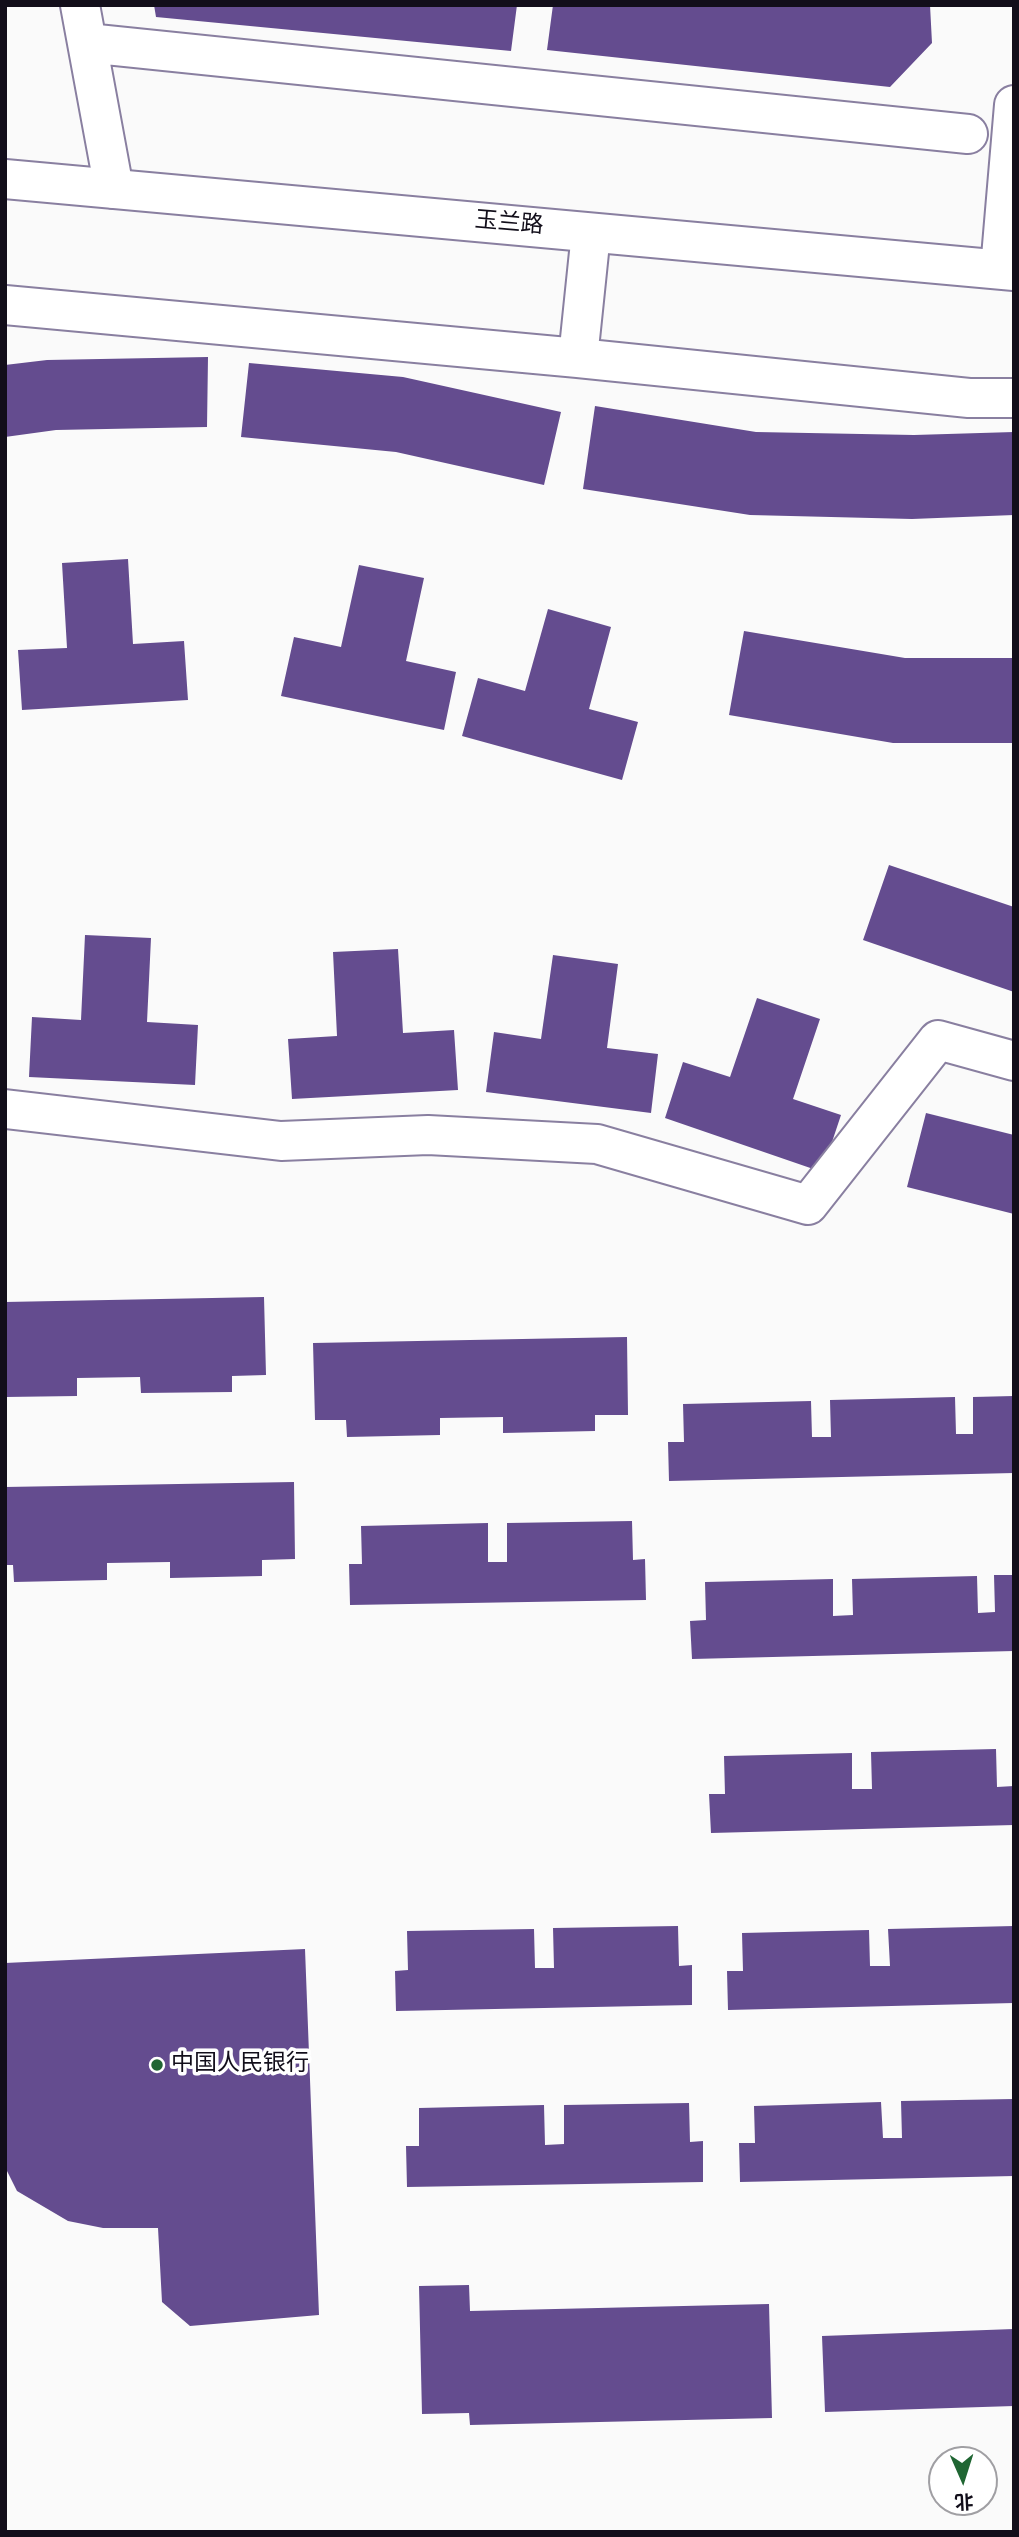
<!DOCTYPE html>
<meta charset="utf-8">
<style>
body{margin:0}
#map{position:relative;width:1019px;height:2537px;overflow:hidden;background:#fafafa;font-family:Spectral,"Noto Sans SC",serif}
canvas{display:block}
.frame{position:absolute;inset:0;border:7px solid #120e1a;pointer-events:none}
.north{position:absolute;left:928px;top:2446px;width:70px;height:70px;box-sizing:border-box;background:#fff;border:2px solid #a09fa3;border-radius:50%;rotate:177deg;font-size:19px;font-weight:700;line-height:28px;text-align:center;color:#120e1a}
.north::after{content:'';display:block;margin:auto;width:24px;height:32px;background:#206633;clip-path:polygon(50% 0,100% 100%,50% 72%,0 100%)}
</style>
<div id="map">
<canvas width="1019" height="2537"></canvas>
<div class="frame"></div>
<div class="north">北</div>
</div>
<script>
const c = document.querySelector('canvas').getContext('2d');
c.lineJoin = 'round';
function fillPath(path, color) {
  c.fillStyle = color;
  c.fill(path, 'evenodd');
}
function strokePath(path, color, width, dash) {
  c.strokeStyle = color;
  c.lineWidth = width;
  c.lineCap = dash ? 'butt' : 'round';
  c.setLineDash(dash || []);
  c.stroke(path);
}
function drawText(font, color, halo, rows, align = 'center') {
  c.font = font + ' Spectral,"Noto Sans SC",serif';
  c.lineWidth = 7;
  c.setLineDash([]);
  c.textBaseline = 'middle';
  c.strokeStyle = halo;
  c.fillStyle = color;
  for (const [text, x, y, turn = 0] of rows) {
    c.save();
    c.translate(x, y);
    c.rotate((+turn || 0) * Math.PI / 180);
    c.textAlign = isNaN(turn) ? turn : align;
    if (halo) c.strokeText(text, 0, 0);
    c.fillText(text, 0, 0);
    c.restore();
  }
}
fillPath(new Path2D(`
 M 154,5 L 517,5 L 511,51 L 156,17 Z
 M 553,5 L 930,5 L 932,43 L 890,87 L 547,50 Z
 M 208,357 L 207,427 L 56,430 L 5,437 L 5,365 L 47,360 Z
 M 249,363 L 403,377 L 561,412 L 544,485 L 396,452 L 241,437 Z
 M 595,406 L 756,432 L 914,435 L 1014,432 L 1014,515 L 912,519 L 750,515 L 583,489 Z
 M 128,559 L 133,644 L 184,641 L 188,700 L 22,710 L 18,650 L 67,648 L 62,563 Z
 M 359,565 L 424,578 L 406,661 L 456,672 L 444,730 L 281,696 L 294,637 L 341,647 Z
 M 548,609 L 611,627 L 589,709 L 638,722 L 622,780 L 462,736 L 478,678 L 525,691 Z
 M 744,631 L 905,658 L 1014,658 L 1014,743 L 893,743 L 729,715 Z
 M 889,865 L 1014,907 L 1014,992 L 863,940 Z
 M 85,935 L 151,938 L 147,1022 L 198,1025 L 195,1085 L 29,1077 L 32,1017 L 81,1020 Z
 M 398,949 L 403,1033 L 454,1030 L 458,1090 L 292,1099 L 288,1039 L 337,1036 L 333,952 Z
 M 553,955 L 618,964 L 607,1048 L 658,1054 L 651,1113 L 486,1092 L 494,1032 L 541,1039 Z
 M 757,998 L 820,1019 L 793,1099 L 841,1115 L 822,1172 L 665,1118 L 683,1062 L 730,1077 Z
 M 926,1113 L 1014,1135 L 1014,1214 L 907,1187 Z
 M 264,1297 L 266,1375 L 232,1376 L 232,1392 L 141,1393 L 140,1377 L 77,1378 L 77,1396 L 5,1397 L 5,1302 Z
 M 627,1337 L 628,1415 L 595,1415 L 595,1431 L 503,1433 L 503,1417 L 440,1418 L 440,1435 L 347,1437 L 346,1420 L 315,1420 L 313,1343 Z
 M 1014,1396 L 1014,1473 L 669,1481 L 668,1442 L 684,1442 L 683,1404 L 811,1401 L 812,1437 L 831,1437 L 830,1400 L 955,1397 L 956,1434 L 973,1434 L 973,1397 Z
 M 294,1482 L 295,1559 L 262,1560 L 262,1576 L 170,1578 L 170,1562 L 107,1563 L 107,1580 L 14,1582 L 13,1565 L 5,1565 L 5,1487 Z
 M 632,1521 L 633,1560 L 645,1559 L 646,1600 L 350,1605 L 349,1564 L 362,1564 L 361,1526 L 488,1523 L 488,1562 L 507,1562 L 507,1523 Z
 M 994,1575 L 1014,1575 L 1014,1651 L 692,1659 L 690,1621 L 706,1620 L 705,1582 L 833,1579 L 833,1616 L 853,1615 L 852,1579 L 977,1576 L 978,1613 L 995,1612 Z
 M 996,1749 L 997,1787 L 1014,1786 L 1014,1825 L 711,1833 L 709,1794 L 725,1794 L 724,1756 L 852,1753 L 852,1789 L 872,1789 L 871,1752 Z
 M 678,1926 L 679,1966 L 692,1965 L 692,2005 L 396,2011 L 395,1971 L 408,1970 L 407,1931 L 534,1929 L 535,1968 L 554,1968 L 553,1928 Z
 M 1014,1926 L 1014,2003 L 728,2010 L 727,1971 L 743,1971 L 742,1933 L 869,1930 L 870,1966 L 890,1966 L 888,1929 Z
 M 305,1949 L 319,2315 L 190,2326 L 162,2302 L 158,2228 L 103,2228 L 68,2221 L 17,2191 L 5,2167 L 5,1963 Z
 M 1014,2099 L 1014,2176 L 740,2182 L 739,2143 L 755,2143 L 754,2106 L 881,2102 L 883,2138 L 902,2138 L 901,2101 Z
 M 689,2103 L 690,2142 L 703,2141 L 703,2182 L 407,2187 L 406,2146 L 419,2146 L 419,2108 L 544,2105 L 545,2145 L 564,2144 L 564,2105 Z
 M 469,2285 L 470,2311 L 769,2304 L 772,2418 L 470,2425 L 469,2413 L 422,2414 L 419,2286 Z
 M 1014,2329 L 1014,2406 L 825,2412 L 822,2336 Z`), '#644c8f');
const minor = new Path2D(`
 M 80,5 L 114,189
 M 87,43 L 968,134
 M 1000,269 L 1014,105
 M 5,305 L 578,358 L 591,233
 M 578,358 L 969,398 L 1014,398
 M 5,1109 L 281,1141 L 428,1135 L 597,1144 L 808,1205 L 938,1040 L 1014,1061`);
const tertiary = new Path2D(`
 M 5,179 L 1014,271`);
strokePath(minor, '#897fa0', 42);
strokePath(tertiary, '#897fa0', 42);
strokePath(minor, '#fff', 38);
strokePath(tertiary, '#fff', 38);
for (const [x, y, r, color] of [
 [157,2065,7,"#206633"]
]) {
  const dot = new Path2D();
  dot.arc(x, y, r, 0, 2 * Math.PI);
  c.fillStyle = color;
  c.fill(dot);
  strokePath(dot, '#fff', 2.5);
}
drawText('23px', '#120e1a', '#fff', [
 ["玉兰路",509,225,5]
]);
drawText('23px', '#120e1a', '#fff', [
 ["中国人民银行",171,2065]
], 'left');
</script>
